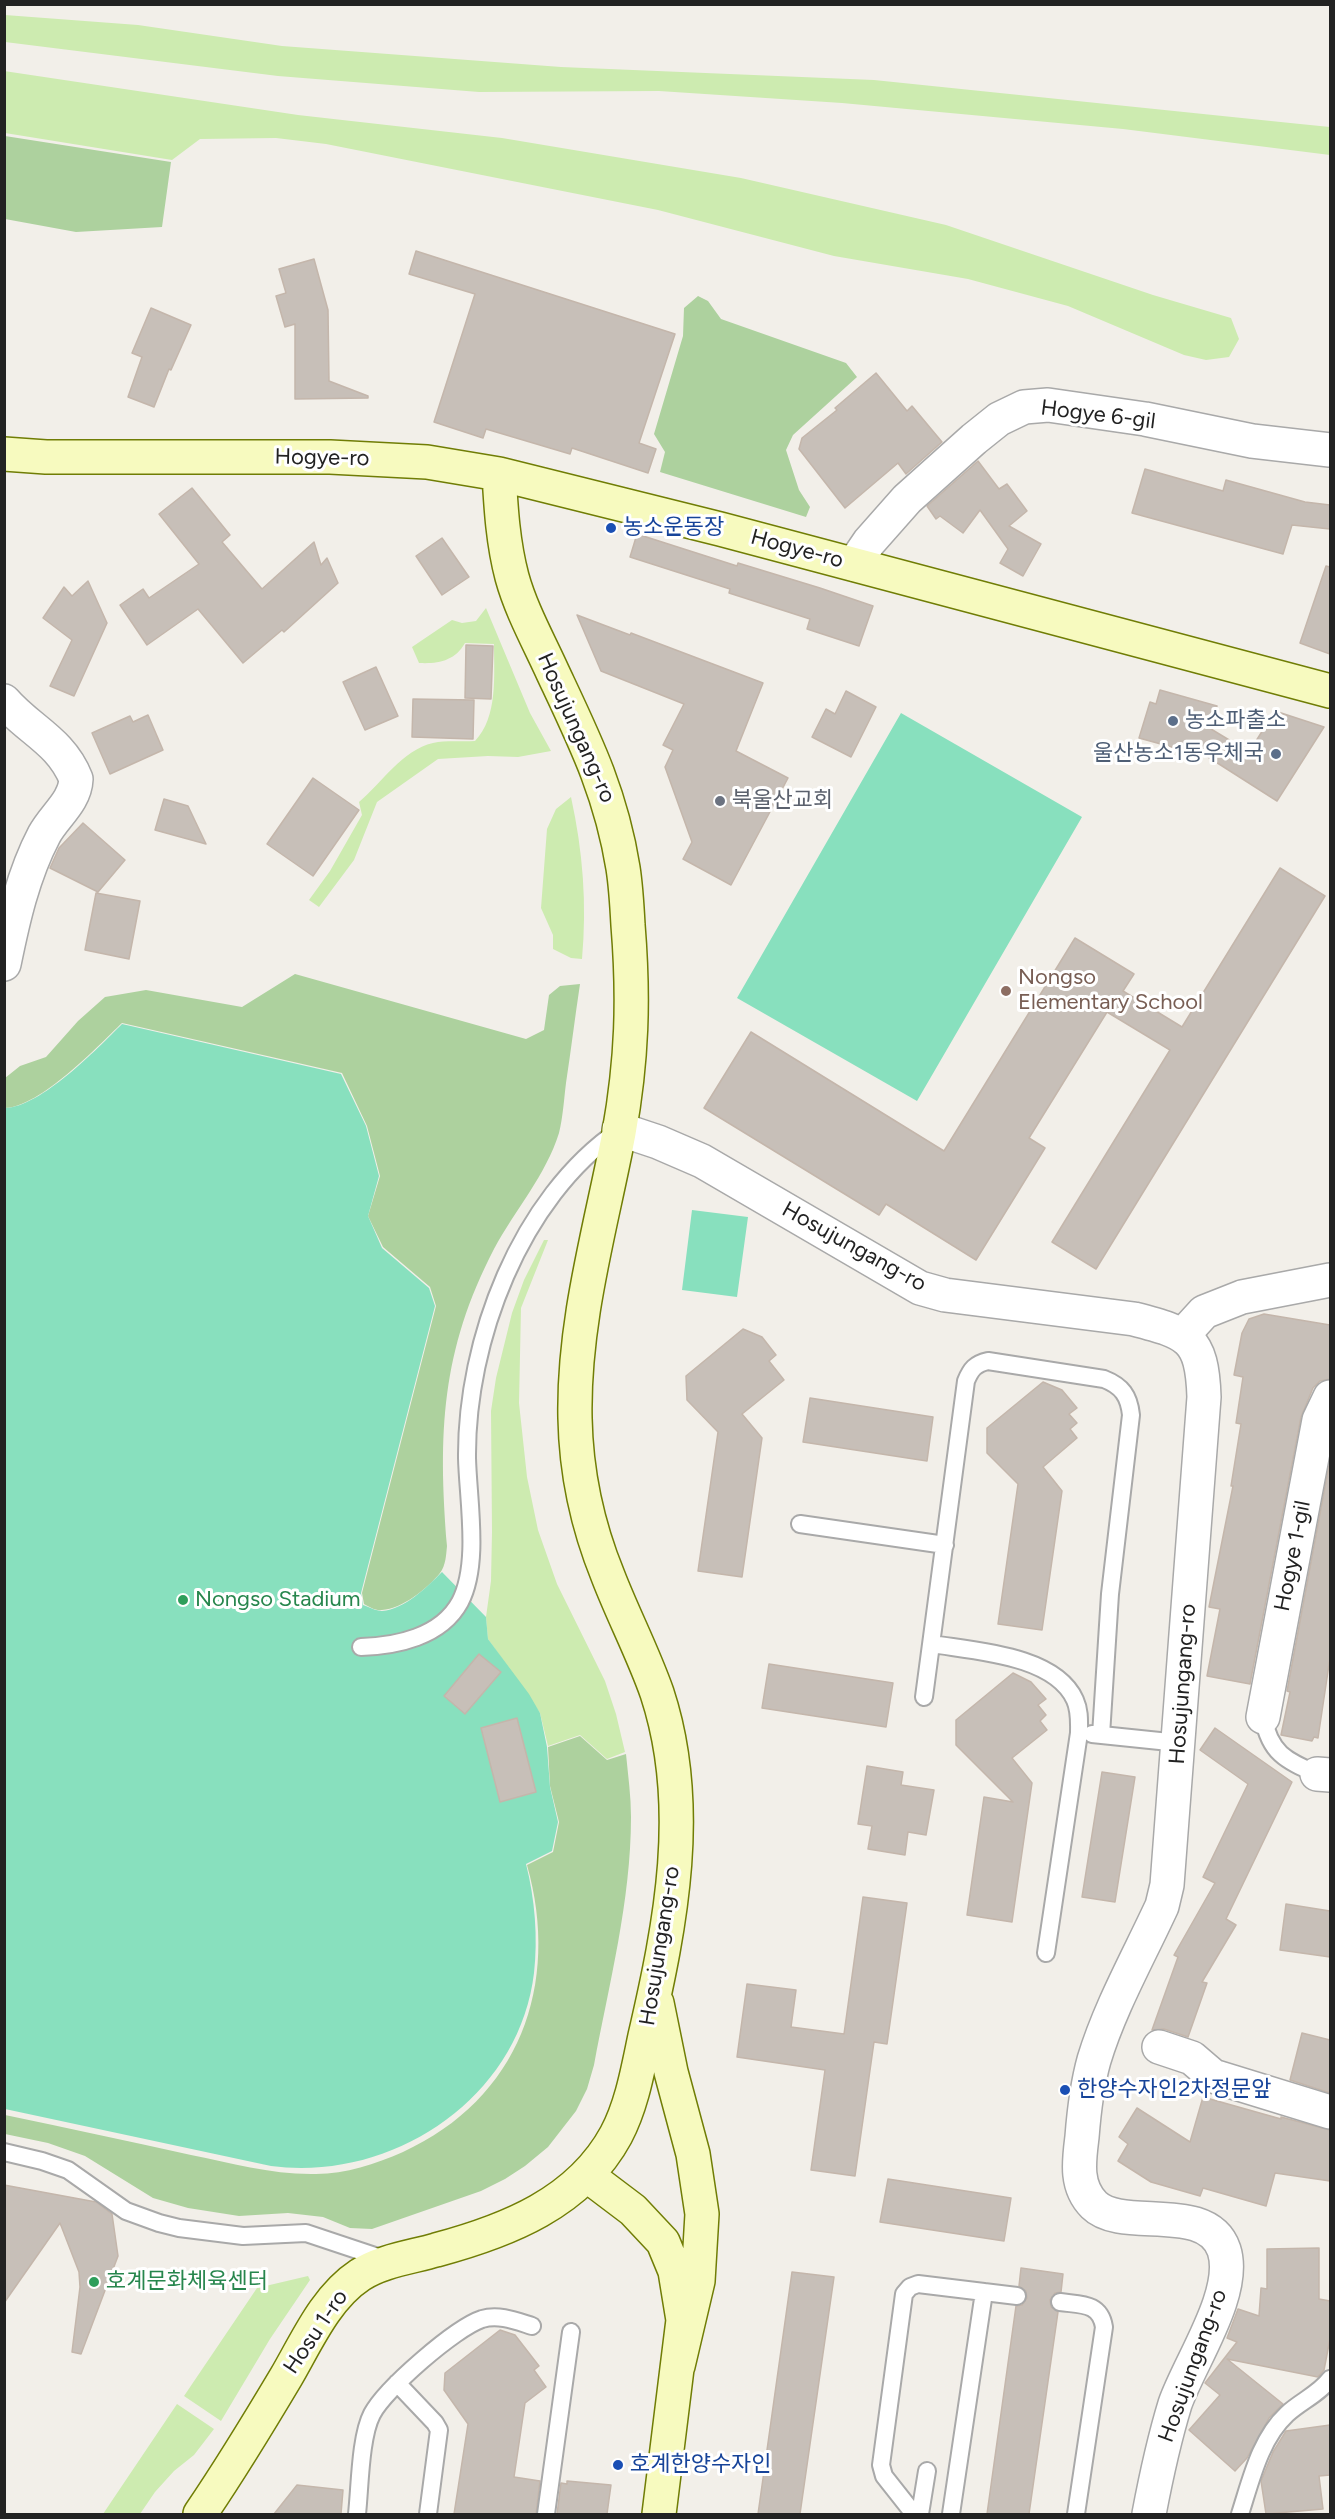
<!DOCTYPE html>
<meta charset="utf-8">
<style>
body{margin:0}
#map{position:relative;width:1335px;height:2519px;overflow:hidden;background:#f2efe9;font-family:Figtree,sans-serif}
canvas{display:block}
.frame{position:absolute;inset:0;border:6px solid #222;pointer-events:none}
</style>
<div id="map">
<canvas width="1335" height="2519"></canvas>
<div class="frame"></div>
</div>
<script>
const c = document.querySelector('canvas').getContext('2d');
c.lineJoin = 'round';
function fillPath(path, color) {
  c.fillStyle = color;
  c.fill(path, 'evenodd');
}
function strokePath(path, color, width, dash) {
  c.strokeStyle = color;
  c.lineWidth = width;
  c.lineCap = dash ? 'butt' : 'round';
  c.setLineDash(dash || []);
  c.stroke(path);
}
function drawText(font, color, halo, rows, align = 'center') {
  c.font = font + ' Figtree,"Noto Sans KR",sans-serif';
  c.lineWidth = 6;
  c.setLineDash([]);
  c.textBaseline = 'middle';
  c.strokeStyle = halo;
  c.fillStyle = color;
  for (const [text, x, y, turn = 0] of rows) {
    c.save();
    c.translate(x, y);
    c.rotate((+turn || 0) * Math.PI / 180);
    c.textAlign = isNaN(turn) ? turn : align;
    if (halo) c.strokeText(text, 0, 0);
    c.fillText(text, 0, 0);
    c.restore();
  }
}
fillPath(new Path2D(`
 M 5,15 L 138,25 L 282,46 L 561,67 L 874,80 L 1300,124 L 1330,127 L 1330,155 L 1123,129 L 842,103 L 659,91 L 479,92 L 278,76 L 5,42 Z
 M 4,71 L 298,115 L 502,138 L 741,178 L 946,225 L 1153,295 L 1231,318 L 1239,339 L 1229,357 L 1206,360 L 1184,355 L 1068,306 L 968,279 L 834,256 L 658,210 L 326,144 L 276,138 L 200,139 L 172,160 L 5,133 Z
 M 486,608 L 530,713 L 551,751 L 518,757 L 488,756 L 438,759 L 377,802 L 354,860 L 319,907 L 309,900 L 330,871 L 362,815 L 359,802 C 382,783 402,750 433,743 C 446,740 462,742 475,741 C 498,717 494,676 494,644 L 465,643 C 455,661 438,664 419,663 L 412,647 L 452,620 L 462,623 L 476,621 Z
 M 571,797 C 583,852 587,904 582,959 L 571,958 L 553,949 L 553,935 L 541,908 L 547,829 L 556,809 Z
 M 544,1240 L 548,1240 L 521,1308 L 519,1403 L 527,1477 L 538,1530 L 557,1584 L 605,1681 L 616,1714 L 625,1752 L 607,1759 L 580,1735 L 548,1746 L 540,1713 L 488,1639 L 486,1617 L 491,1581 L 492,1532 L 491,1411 L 496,1378 L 512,1313 L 524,1280 Z
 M 308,2276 L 310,2280 L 270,2339 L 221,2421 L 184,2396 L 257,2288 Z
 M 177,2404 L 214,2429 L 194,2455 L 174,2471 L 155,2492 L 140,2514 L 103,2514 Z`), '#cdebb0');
fillPath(new Path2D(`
 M 5,136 L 171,162 L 162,227 L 76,232 L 5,219 Z
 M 698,296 L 708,301 L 721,319 L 846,363 L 857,377 L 793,435 L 786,450 L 799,490 L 810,507 L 806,517 L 660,472 L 665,452 L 654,434 L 683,336 L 684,308 Z
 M 295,974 L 526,1039 L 544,1030 L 549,995 L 560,986 L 580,984 C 575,1017 571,1050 566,1083 C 564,1099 563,1117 559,1133 C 546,1175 515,1210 494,1249 C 441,1351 438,1433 447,1546 C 446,1555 446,1565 440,1573 C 428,1588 402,1609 382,1610 C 376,1611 369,1607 364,1604 L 362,1593 L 436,1306 L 430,1287 L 383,1247 L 368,1216 L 380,1176 L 367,1126 L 342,1073 L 122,1023 C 97,1047 40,1107 5,1108 L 5,1078 L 20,1066 L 46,1057 L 78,1021 L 105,997 L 146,990 L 242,1007 Z
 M 580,1736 L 607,1760 L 626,1754 C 628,1775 631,1796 631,1817 C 631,1901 609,1984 594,2065 L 587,2089 L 576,2111 L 548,2147 L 525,2166 L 505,2179 L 481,2191 L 372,2229 L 350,2228 L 323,2217 L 288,2213 L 239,2216 L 188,2208 L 153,2198 L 85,2156 L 48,2143 L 5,2134 L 5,2115 C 67,2128 129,2141 191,2155 C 232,2163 273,2175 316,2174 C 346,2174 375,2164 403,2152 C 519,2099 561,1985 527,1865 L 553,1852 L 559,1822 L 550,1786 L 548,1747 Z`), '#add19e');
fillPath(new Path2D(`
 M 901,713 L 1082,817 L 917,1101 L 737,998 Z
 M 122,1024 L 341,1074 L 366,1126 L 379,1176 L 368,1216 L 382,1248 L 429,1288 L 435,1306 L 361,1593 L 363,1605 C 369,1607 376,1611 382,1611 C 405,1609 426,1588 442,1572 L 486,1617 L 488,1639 L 529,1694 L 540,1713 L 547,1747 L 550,1787 L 558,1822 L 552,1851 L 526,1864 C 535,1899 538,1938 534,1973 C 519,2099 392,2182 271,2166 L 5,2109 L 5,1108 C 41,1107 97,1049 122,1024 Z
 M 692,1210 L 748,1217 L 737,1297 L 682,1290 Z`), '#88e0be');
const building = new Path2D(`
 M 416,251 L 675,334 L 639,443 L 656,449 L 648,473 L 572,448 L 570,454 L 486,429 L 483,438 L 434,422 L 475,294 L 409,274 Z
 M 314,259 L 328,310 L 329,381 L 368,396 L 368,398 L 295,399 L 295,324 L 285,327 L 276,296 L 286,293 L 279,269 Z
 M 151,308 L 191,325 L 171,370 L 169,369 L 154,407 L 128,397 L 142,357 L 132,353 Z
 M 876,373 L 907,411 L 912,406 L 942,442 L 906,474 L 898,463 L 845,508 L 799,449 L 802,438 L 837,410 L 835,408 Z
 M 978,461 L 999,489 L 1007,484 L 1027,511 L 1009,526 L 1041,544 L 1023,576 L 1000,563 L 1008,549 L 980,510 L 963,533 L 940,516 L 936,519 L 927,506 Z
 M 1145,469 L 1223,491 L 1226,480 L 1305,502 L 1330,505 L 1330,529 L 1292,525 L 1283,554 L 1132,513 Z
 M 192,488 L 230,535 L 222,542 L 262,589 L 314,542 L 321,565 L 327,558 L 338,583 L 284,632 L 282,630 L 243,663 L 198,609 L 147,645 L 120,605 L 143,589 L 149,598 L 199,564 L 159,514 Z
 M 637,534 L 737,566 L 738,563 L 820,588 L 873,606 L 859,646 L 807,629 L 810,619 L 729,593 L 730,589 L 630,557 Z
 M 442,538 L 469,577 L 442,595 L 416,556 Z
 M 1326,566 L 1330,567 L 1330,654 L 1300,643 Z
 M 88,581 L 107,623 L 74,696 L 50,686 L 72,640 L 43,618 L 64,587 L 72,596 Z
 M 577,615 L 630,635 L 631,633 L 763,683 L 736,751 L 788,778 L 731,885 L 683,859 L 692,842 L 665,767 L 673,750 L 663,745 L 684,704 L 601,671 Z
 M 466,645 L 493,646 L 491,699 L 465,698 Z
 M 376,667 L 398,716 L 365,730 L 343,682 Z
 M 1160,690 L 1217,706 L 1211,729 L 1249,752 L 1275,711 L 1324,727 L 1277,801 L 1208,757 L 1139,738 L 1150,702 L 1156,704 Z
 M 846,691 L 876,707 L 851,757 L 812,737 L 826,709 L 835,714 Z
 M 413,699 L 474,700 L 473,739 L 412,737 Z
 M 148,715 L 163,750 L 110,774 L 92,733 L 130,716 L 133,722 Z
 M 313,778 L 359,810 L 313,876 L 267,844 Z
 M 164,799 L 188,806 L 206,844 L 155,830 Z
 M 83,823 L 125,860 L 98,892 L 50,868 L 59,848 Z
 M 1280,868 L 1325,896 L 1096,1269 L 1052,1242 L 1170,1050 L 1107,1012 L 1029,1138 L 1045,1148 L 976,1260 L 886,1204 L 879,1215 L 704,1108 L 751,1032 L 944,1151 L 1075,938 L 1134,974 L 1123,991 L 1182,1027 Z
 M 96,893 L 140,901 L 129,959 L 85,950 Z
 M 1264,1314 L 1330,1325 L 1330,1379 L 1320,1381 L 1313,1388 L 1301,1417 L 1250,1684 L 1207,1676 L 1220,1609 L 1209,1607 L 1233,1486 L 1231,1486 L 1241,1424 L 1236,1423 L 1243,1377 L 1234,1375 L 1242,1333 L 1249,1319 Z
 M 743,1329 L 762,1337 L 776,1355 L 769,1361 L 784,1380 L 742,1414 L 762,1438 L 742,1577 L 698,1571 L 718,1432 L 687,1400 L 686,1376 Z
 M 1043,1382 L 1062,1390 L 1077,1408 L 1069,1414 L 1077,1423 L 1070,1429 L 1077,1438 L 1043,1467 L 1062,1491 L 1042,1630 L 998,1624 L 1018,1484 L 987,1453 L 987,1428 Z
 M 810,1398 L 933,1417 L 927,1461 L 803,1442 Z
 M 1330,1460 L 1330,1658 L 1318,1738 L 1314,1737 L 1312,1741 L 1281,1735 L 1290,1692 L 1287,1691 Z
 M 479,1654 L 501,1672 L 465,1714 L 444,1696 Z
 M 769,1664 L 893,1683 L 886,1727 L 762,1708 Z
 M 1013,1673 L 1031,1682 L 1046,1699 L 1038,1705 L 1046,1715 L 1040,1721 L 1047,1730 L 1012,1758 L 1032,1783 L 1012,1922 L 967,1915 L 984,1797 L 1013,1802 L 956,1745 L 956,1720 Z
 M 517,1718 L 536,1792 L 500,1802 L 481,1728 Z
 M 1215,1728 L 1292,1782 L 1226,1919 L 1236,1925 L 1202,1982 L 1207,1983 L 1188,2037 L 1164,2029 L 1152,2030 L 1178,1957 L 1174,1955 L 1215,1883 L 1203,1877 L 1248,1784 L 1200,1750 Z
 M 867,1766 L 903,1772 L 901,1785 L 934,1790 L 926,1835 L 908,1832 L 905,1855 L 868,1849 L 872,1826 L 858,1824 Z
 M 1102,1772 L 1135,1777 L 1115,1902 L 1082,1897 Z
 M 863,1897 L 907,1903 L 887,2044 L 874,2042 L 855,2176 L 811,2170 L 825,2070 L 737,2057 L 747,1984 L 796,1990 L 791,2027 L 844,2034 Z
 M 1286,1904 L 1330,1911 L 1330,1957 L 1280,1950 Z
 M 1302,2033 L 1330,2040 L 1330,2093 L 1290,2080 Z
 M 1203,2097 L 1281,2119 L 1281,2117 L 1330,2130 L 1330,2181 L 1275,2173 L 1266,2206 L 1203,2188 L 1200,2196 L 1151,2182 L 1118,2161 L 1128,2144 L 1119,2137 L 1137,2108 L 1190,2142 Z
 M 888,2179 L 1011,2198 L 1004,2241 L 880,2222 Z
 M 4,2185 L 96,2202 L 112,2214 L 118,2256 L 81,2354 L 72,2352 L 80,2287 L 79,2272 L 60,2223 L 4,2303 Z
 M 1319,2248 L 1319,2299 L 1330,2301 L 1330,2339 L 1324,2370 L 1318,2377 L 1227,2359 L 1283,2404 L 1269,2418 L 1247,2458 L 1235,2471 L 1189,2430 L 1220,2395 L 1205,2383 L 1237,2342 L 1227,2338 L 1238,2309 L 1259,2316 L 1261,2288 L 1267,2289 L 1267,2249 Z
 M 1021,2268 L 1063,2274 L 1061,2292 L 1055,2293 L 1050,2300 L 1051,2307 L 1058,2312 L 1029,2514 L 987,2514 L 1016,2306 L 1022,2305 L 1027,2298 L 1026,2291 L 1019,2286 Z
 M 792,2272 L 834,2277 L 800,2514 L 758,2514 Z
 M 500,2330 L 515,2335 L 539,2366 L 534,2370 L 546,2387 L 525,2403 L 514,2477 L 540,2481 L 536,2514 L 454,2514 L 468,2424 L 444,2390 L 445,2373 Z
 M 1330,2425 L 1330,2475 L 1319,2476 L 1323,2509 L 1266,2514 L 1261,2481 L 1273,2452 L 1286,2431 Z
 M 567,2481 L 611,2485 L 607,2514 L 557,2514 L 561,2483 L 567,2484 Z
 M 297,2485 L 343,2490 L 341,2514 L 274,2514 Z`);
fillPath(building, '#c7bfb8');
strokePath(building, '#c4b6ab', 1.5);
const lane = new Path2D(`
 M 800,1524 L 945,1545
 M 932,1644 C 974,1651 1055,1655 1075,1700 C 1080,1711 1079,1722 1079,1733 L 1046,1953
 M 361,1647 C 396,1646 441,1637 460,1602 C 480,1564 468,1500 467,1458 C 466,1341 520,1198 619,1130
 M 924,1697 L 966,1381 C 971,1369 975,1364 988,1361 L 1104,1379 C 1122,1386 1129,1396 1131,1415 L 1110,1594 L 1101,1735
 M 1263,1717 C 1270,1753 1285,1760 1317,1774
 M 1092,1734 L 1179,1743
 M 4,2152 L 42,2161 L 68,2170 L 126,2211 L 159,2223 L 179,2228 L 243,2236 L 306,2233 L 384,2259
 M 1060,2302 C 1080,2305 1100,2302 1104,2327 L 1076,2514
 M 397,2383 L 435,2423 L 439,2430 L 428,2514
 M 357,2514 C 360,2488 360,2437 372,2414 C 385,2389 455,2328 482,2319 C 499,2314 516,2321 532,2326
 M 546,2514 L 571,2332
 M 914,2514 L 884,2476 L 881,2465 L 904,2294 L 910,2287 L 918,2284 L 1017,2296
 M 920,2514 L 927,2471
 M 951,2514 L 984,2292
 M 1240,2514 C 1251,2480 1260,2439 1287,2414 C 1301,2401 1319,2394 1330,2379`);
const street = new Path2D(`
 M 854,564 L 869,542 L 907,499 L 974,439 L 999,419 L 1024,407 L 1048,405 L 1145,419 L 1252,441 L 1330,450
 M 4,701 C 29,730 61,741 76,779 C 75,802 54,816 44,835 C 23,875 13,920 4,964
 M 619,1129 L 658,1142 L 702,1161 L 920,1288 L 945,1295 L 1134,1319 C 1188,1333 1202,1337 1204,1397 L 1167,1885 L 1162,1906 C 1139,1956 1110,2007 1094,2060 C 1087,2085 1084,2111 1082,2137 C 1079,2161 1075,2186 1094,2205 C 1122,2233 1207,2200 1224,2250 C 1238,2293 1189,2363 1175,2404 C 1164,2440 1156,2477 1149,2514
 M 1183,1335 L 1204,1312 L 1242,1297 L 1330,1280
 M 1263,1717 L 1319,1420 L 1330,1397
 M 1317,1774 L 1330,1775
 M 1159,2047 L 1192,2058 L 1213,2076 L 1330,2112`);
const secondary = new Path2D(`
 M 4,454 L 46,457 L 330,457 L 427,462 L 499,474 L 720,529 L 1330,691
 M 657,2003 L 671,2072 L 693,2154 L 702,2214 L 698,2281 L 678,2366
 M 588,2176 L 633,2210 L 663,2242 L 675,2271 L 683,2320 L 659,2514
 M 200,2514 C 230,2470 258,2424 286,2377 C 306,2343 325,2298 360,2275 C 381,2261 412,2257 436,2250 C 507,2231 579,2203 616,2135 C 632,2105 638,2069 645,2036 C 671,1924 694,1805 657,1693 C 643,1653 623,1615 608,1576 C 588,1527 576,1471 575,1418 C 573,1321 601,1227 619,1133 C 632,1060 634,999 628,925 C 627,906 626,887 623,868 C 611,793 585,741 553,673 C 539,642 521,610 512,577 C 503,543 501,509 499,474`);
strokePath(lane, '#a9a9a9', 20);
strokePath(street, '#a9a9a9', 36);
strokePath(secondary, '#707d05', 36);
strokePath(lane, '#fff', 16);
strokePath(street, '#fff', 33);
strokePath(secondary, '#f7fabf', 33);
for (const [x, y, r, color] of [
 [611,528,6,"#1a4fb4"],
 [1173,721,6,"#5c6f8a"],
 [1276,754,6,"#5c6f8a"],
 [720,801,6,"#6b7280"],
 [1006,991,6,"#8d6e63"],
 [183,1600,6,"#2e9e5b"],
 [1065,2090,6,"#1a4fb4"],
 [94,2282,6,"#2e9e5b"],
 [618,2465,6,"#1a4fb4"]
]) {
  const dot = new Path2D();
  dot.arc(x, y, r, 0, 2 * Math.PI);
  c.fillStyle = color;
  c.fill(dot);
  strokePath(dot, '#fff', 2);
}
drawText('22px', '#222', '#fff', [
 ["Hogye 6-gil",1098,415,7],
 ["Hogye-ro",322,458,1],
 ["Hogye-ro",797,549,15],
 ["Hosujungang-ro",576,728,66],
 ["Hosujungang-ro",854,1247,29],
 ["Hogye 1-gil",1293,1556,-79],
 ["Hosujungang-ro",1183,1684,-86],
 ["Hosujungang-ro",660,1946,-81],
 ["Hosu 1-ro",316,2332,-56],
 ["Hosujungang-ro",1193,2366,-70]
]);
drawText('22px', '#164399', '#fff', [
 ["농소운동장",623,528],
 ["한양수자인2차정문앞",1077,2090],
 ["호계한양수자인",630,2465]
], 'left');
drawText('22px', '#4e5e75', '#fff', [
 ["농소파출소",1185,721],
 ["울산농소1동우체국",1264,754,"right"]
], 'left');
drawText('22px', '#5b616d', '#fff', [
 ["북울산교회",732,801]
], 'left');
drawText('22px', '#785e54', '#fff', [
 ["Nongso",1018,978],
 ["Elementary School",1018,1003]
], 'left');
drawText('22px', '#27864d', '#fff', [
 ["Nongso Stadium",195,1600],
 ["호계문화체육센터",106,2282]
], 'left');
</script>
